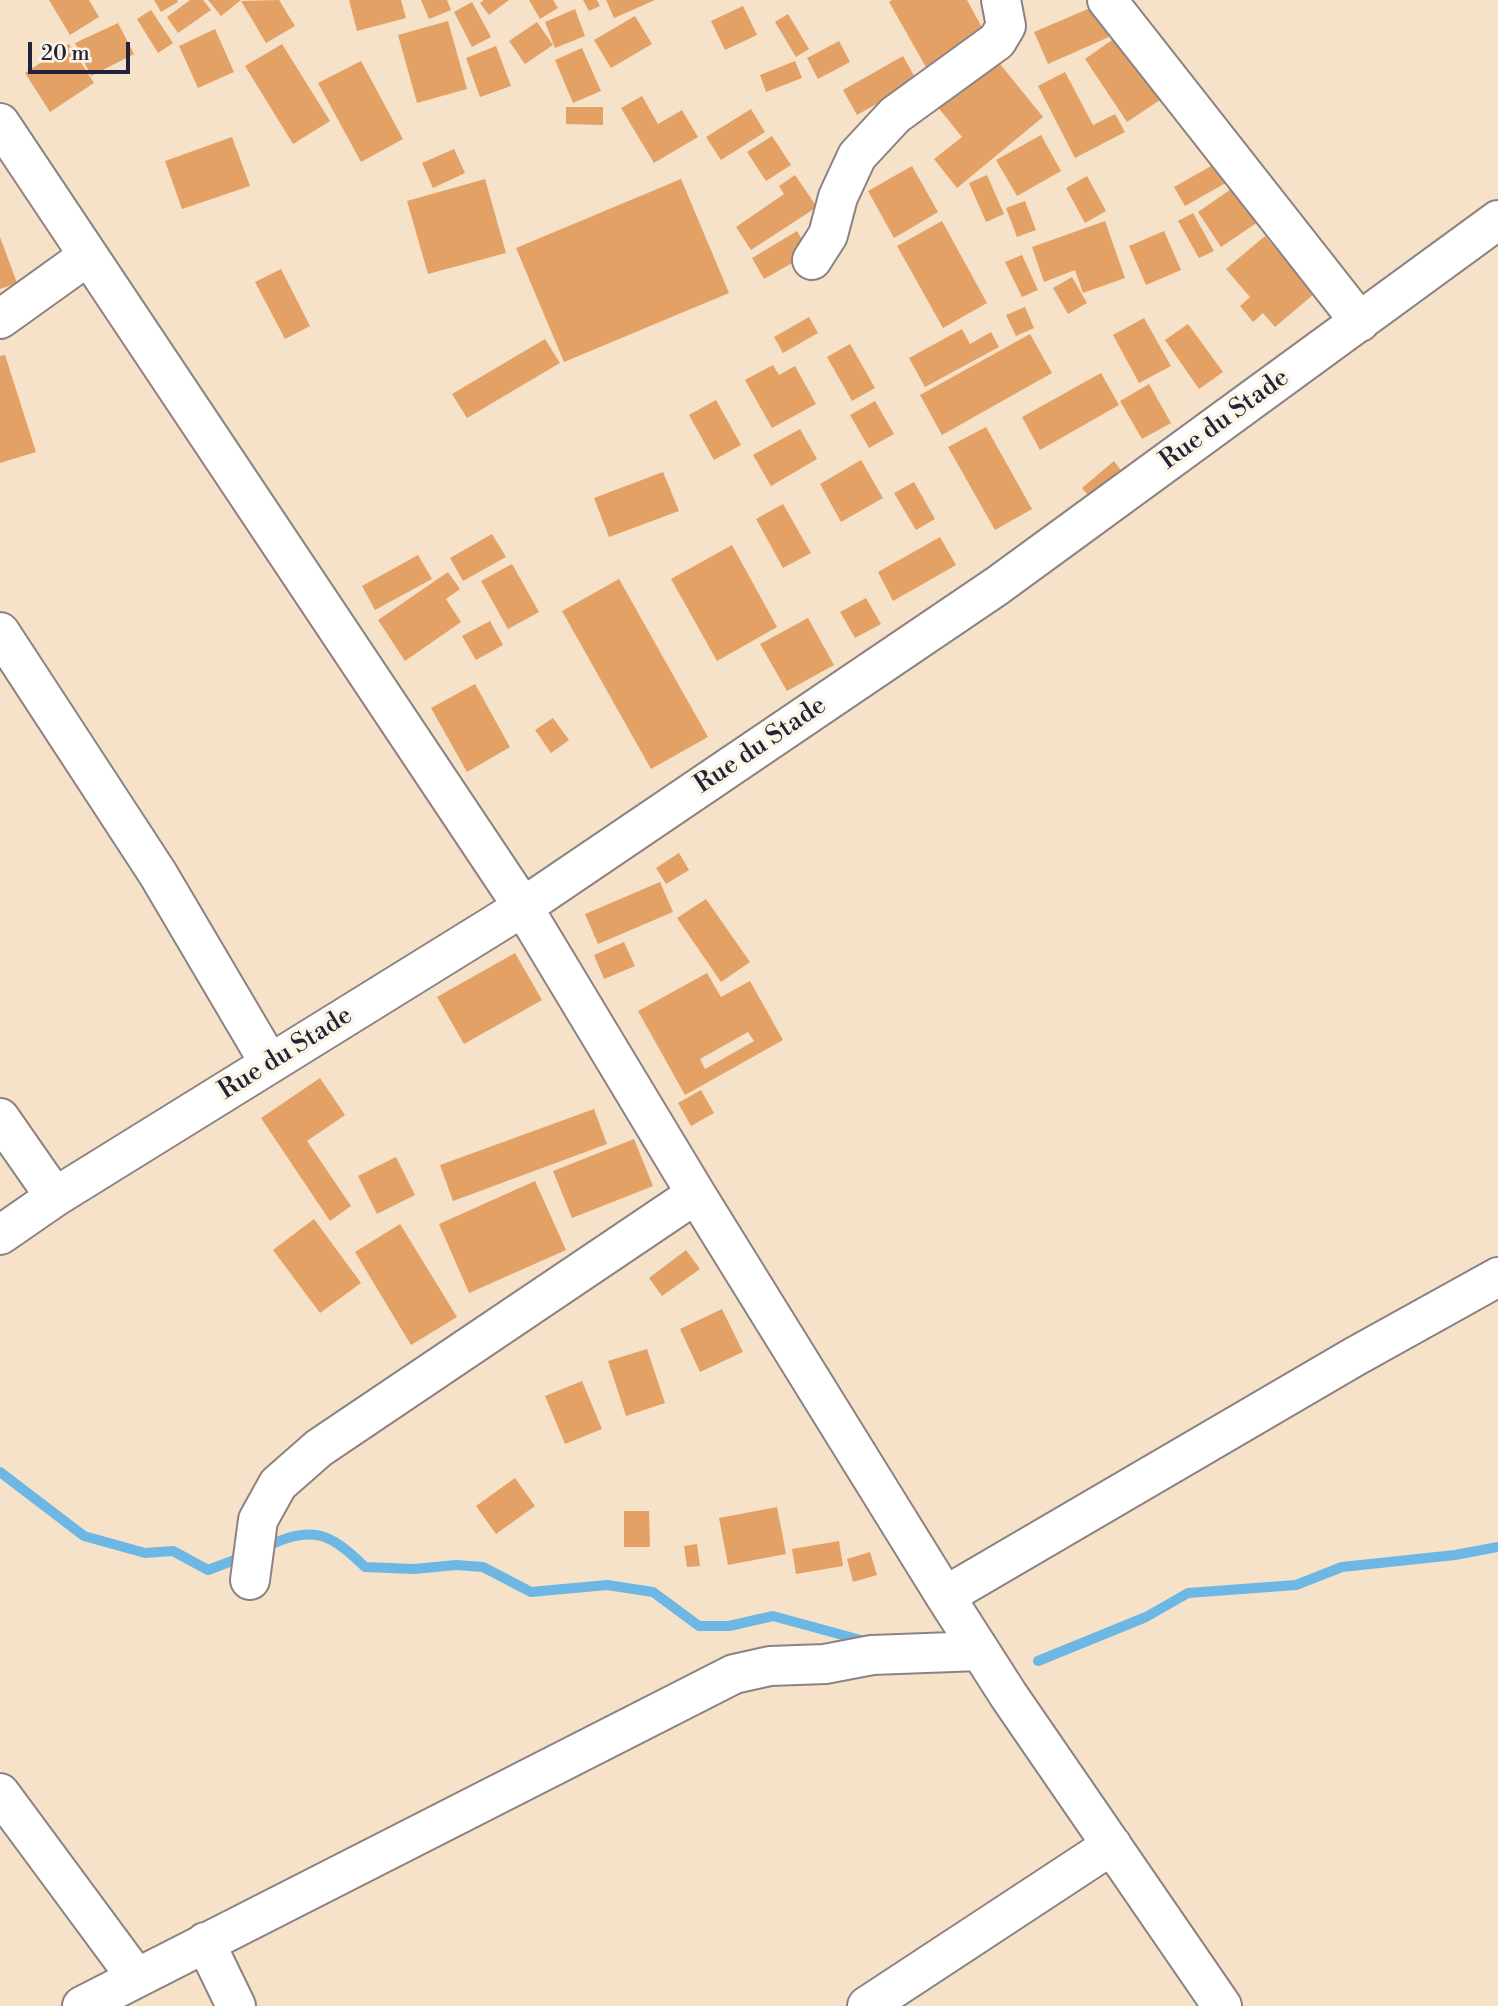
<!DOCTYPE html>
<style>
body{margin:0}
#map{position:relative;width:1498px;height:2006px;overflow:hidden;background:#f6e2c8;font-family:"Libre Bodoni",serif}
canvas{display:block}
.scale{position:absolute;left:28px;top:42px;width:102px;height:32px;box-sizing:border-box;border:4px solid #22223b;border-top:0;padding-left:9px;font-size:21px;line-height:24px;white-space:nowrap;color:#22223b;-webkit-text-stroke:5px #fcf5e5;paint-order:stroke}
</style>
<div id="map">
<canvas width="1498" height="2006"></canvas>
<div class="scale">20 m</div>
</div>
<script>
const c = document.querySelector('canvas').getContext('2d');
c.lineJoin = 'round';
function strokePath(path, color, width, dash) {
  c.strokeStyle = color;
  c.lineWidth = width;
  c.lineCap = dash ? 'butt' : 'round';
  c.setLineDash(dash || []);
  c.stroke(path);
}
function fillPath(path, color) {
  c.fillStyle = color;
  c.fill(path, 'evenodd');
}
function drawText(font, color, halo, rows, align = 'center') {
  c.font = font + ' "Libre Bodoni",serif';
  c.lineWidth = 7;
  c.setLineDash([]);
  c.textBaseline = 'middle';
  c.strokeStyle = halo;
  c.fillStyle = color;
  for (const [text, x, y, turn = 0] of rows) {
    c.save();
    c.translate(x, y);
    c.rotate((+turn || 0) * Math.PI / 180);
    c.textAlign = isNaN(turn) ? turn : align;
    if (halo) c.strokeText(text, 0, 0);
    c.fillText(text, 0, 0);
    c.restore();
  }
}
strokePath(new Path2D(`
 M 0,1472 L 84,1536 L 145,1553 L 173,1551 L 208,1570 L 245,1556
 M 263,1548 C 312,1525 328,1531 365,1567 L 414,1569 L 456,1565 L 483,1567 L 531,1592 L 607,1585 L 653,1592 L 699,1626 L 729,1626 L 773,1616 L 868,1642
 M 1038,1661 L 1146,1617 L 1188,1593 L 1296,1585 L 1342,1567 L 1455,1555 L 1498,1547`), '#6db7e5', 10);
fillPath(new Path2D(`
 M 49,0 L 89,0 L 99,17 L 70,35 Z
 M 154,0 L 177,0 L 178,2 L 161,12 Z
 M 190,0 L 203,0 L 211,10 L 178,33 L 167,17 Z
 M 208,0 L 241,0 L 221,16 Z
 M 279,0 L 295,26 L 266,43 L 241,1 Z
 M 349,0 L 401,0 L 406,18 L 357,31 Z
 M 421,0 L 447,0 L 451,10 L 429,19 Z
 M 484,0 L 509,0 L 489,15 L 480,3 Z
 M 529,0 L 553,0 L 558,8 L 540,19 Z
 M 583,0 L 597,0 L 600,6 L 589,11 Z
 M 606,0 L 655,0 L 614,18 Z
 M 892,0 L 967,0 L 986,35 L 927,69 L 889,2 Z
 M 472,2 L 491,37 L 472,47 L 454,12 Z
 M 743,6 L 757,35 L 725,50 L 711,21 Z
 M 1095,6 L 1109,37 L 1048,64 L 1034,32 Z
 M 575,9 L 585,36 L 555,48 L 545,22 Z
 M 151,10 L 173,43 L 158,53 L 137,19 Z
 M 788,14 L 809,49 L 796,57 L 775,22 Z
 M 635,16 L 652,44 L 611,68 L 594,40 Z
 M 448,21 L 467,89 L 417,103 L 398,35 Z
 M 537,22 L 553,45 L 525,64 L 509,41 Z
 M 118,23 L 134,54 L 91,76 L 75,43 Z
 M 215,29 L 234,72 L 198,88 L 179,46 Z
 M 1119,35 L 1163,98 L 1127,122 L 1085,59 Z
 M 839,41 L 850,62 L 818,79 L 807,58 Z
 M 69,44 L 94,83 L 50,112 L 25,73 Z
 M 282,44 L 330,121 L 293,144 L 245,66 Z
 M 496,46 L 511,86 L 480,97 L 466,58 Z
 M 582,48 L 601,91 L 573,103 L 555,60 Z
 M 903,56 L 917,81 L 857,115 L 843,90 Z
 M 996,59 L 1043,117 L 957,188 L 934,159 L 962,137 L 937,106 Z
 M 361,61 L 403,139 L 361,162 L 318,83 Z
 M 795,61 L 802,78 L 766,92 L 760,75 Z
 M 1065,72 L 1093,125 L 1115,114 L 1125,132 L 1075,158 L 1038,86 Z
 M 642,96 L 658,124 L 682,110 L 698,137 L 654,163 L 621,108 Z
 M 566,107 L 603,107 L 603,125 L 566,124 Z
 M 751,109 L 765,132 L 721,160 L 706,137 Z
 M 1041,135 L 1061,171 L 1017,196 L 996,160 Z
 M 772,136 L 791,165 L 766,181 L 747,152 Z
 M 232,137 L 250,186 L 182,209 L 165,161 Z
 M 454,149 L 465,173 L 433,188 L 422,163 Z
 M 1220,161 L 1231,180 L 1185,206 L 1174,187 Z
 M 912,166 L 938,212 L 894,238 L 868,191 Z
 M 795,175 L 817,207 L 751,250 L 736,227 L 784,194 L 779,186 Z
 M 987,175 L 1004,214 L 986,222 L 969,183 Z
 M 1087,176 L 1106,211 L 1085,223 L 1066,188 Z
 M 485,179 L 506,253 L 428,274 L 407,201 Z
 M 681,179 L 729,293 L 564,362 L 516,248 Z
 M 1234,187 L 1258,222 L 1221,247 L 1198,212 Z
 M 1025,201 L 1036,230 L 1017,237 L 1006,208 Z
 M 1193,213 L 1214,251 L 1199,258 L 1178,221 Z
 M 942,221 L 987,303 L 943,328 L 897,246 Z
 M 1105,221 L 1125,278 L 1083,293 L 1075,270 L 1044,282 L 1032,247 Z
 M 797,231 L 810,253 L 764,279 L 752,258 Z
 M 1164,231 L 1181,270 L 1146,285 L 1129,246 Z
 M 1265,236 L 1314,294 L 1275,327 L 1263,313 L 1253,322 L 1240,306 L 1250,297 L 1226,269 Z
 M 0,237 L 17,283 L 0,289 Z
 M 1022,255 L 1038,290 L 1022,297 L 1005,262 Z
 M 281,269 L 310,326 L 285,339 L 255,282 Z
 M 1072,277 L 1087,303 L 1068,314 L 1053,288 Z
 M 1025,307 L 1034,328 L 1016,336 L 1006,315 Z
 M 809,317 L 818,333 L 783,353 L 774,337 Z
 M 1144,318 L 1171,366 L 1139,383 L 1113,335 Z
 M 1188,324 L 1223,372 L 1199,389 L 1165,340 Z
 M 962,329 L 970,344 L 991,332 L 999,347 L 925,387 L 909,358 Z
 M 1030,334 L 1052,373 L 942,435 L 920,395 Z
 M 545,339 L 560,363 L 467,418 L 452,394 Z
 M 850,344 L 875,388 L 852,401 L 827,357 Z
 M 5,355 L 36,452 L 0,463 L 0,356 Z
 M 773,365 L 779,375 L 795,366 L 816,404 L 772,428 L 745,380 Z
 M 1101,373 L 1119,405 L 1040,450 L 1022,417 Z
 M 1149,384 L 1171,423 L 1142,439 L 1120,401 Z
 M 716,400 L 741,445 L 714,460 L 689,415 Z
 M 875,401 L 894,434 L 869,448 L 850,415 Z
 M 986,427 L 1032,509 L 995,530 L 948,447 Z
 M 800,429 L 817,459 L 771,486 L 753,455 Z
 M 861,460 L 883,498 L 841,522 L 820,484 Z
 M 1114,461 L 1125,476 L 1093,501 L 1082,488 Z
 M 663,472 L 679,511 L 609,537 L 594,498 Z
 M 914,482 L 935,519 L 916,530 L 894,493 Z
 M 783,504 L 811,553 L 783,568 L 756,519 Z
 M 492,534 L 506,557 L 463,581 L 450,558 Z
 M 940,537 L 956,565 L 893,601 L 878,572 Z
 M 732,545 L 777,627 L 717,661 L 671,579 Z
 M 418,555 L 432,579 L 375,610 L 362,586 Z
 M 512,564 L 539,612 L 508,629 L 481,581 Z
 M 448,572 L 460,589 L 446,599 L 461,622 L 405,661 L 378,620 Z
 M 619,579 L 708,737 L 651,769 L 562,611 Z
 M 866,598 L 881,624 L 855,638 L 840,612 Z
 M 808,618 L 834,665 L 787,691 L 760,644 Z
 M 490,621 L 503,645 L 476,660 L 462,636 Z
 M 475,684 L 510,747 L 467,772 L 431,708 Z
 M 553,718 L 569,740 L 551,753 L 535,730 Z
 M 679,853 L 689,870 L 666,884 L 656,868 Z
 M 660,882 L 673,912 L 598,944 L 585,914 Z
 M 706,899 L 750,962 L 721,982 L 677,918 Z
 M 624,942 L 635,966 L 604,979 L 594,955 Z
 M 515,953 L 542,1000 L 464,1044 L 437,997 Z
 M 707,973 L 721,997 L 750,981 L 783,1040 L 685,1095 L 638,1011 ZM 748,1032 L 754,1041 L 705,1069 L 700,1059 Z
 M 320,1078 L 345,1115 L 307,1141 L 351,1206 L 330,1221 L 261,1118 Z
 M 701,1090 L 714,1113 L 691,1126 L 678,1103 Z
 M 594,1109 L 607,1144 L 453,1201 L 440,1165 Z
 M 634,1139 L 653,1186 L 572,1218 L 553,1171 Z
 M 396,1157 L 415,1195 L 377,1214 L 358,1176 Z
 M 535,1181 L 566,1250 L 469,1293 L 439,1224 Z
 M 314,1219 L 361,1283 L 320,1313 L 273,1250 Z
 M 400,1224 L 457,1317 L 411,1345 L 355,1252 Z
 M 686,1250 L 700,1269 L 662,1296 L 649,1278 Z
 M 722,1309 L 743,1352 L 700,1372 L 680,1329 Z
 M 647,1349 L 665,1403 L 626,1416 L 608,1361 Z
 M 582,1381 L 602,1429 L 565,1444 L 545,1396 Z
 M 515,1478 L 535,1506 L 496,1534 L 476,1506 Z
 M 777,1507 L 786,1554 L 728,1565 L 719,1518 Z
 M 624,1511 L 649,1511 L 650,1547 L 624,1547 Z
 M 839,1541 L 843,1566 L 796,1574 L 792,1549 Z
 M 697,1544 L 700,1566 L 687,1567 L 684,1546 Z
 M 870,1552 L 877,1575 L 853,1582 L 847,1559 Z`), '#e3a165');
const minor = new Path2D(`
 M 1107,0 L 1360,322
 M 0,123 L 523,907 L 696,1194 L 945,1596 L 1009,1696 L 1222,2006
 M 812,260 L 828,235 L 838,197 L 857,156 L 895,115 L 997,41 L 1006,26 L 1001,0
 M 0,319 L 88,256
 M 0,632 L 158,874 L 270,1064
 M 0,1118 L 55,1197
 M 0,1235 L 55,1197 L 523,907 L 997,586 L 1498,220
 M 250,1580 L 258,1520 L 278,1484 L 319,1448 L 696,1194
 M 945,1596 L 1354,1357 L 1498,1277
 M 0,1793 L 136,1977
 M 205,1942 L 236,2006
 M 82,2006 L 734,1674 L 770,1666 L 825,1664 L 872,1655 L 980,1651
 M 867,2006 L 1112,1845`);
strokePath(minor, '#8c8282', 42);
strokePath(minor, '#fff', 38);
drawText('26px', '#22223b', '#fcf5e5', [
 ["Rue du Stade",1225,420,-36],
 ["Rue du Stade",761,746,-34],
 ["Rue du Stade",286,1054,-32]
]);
</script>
